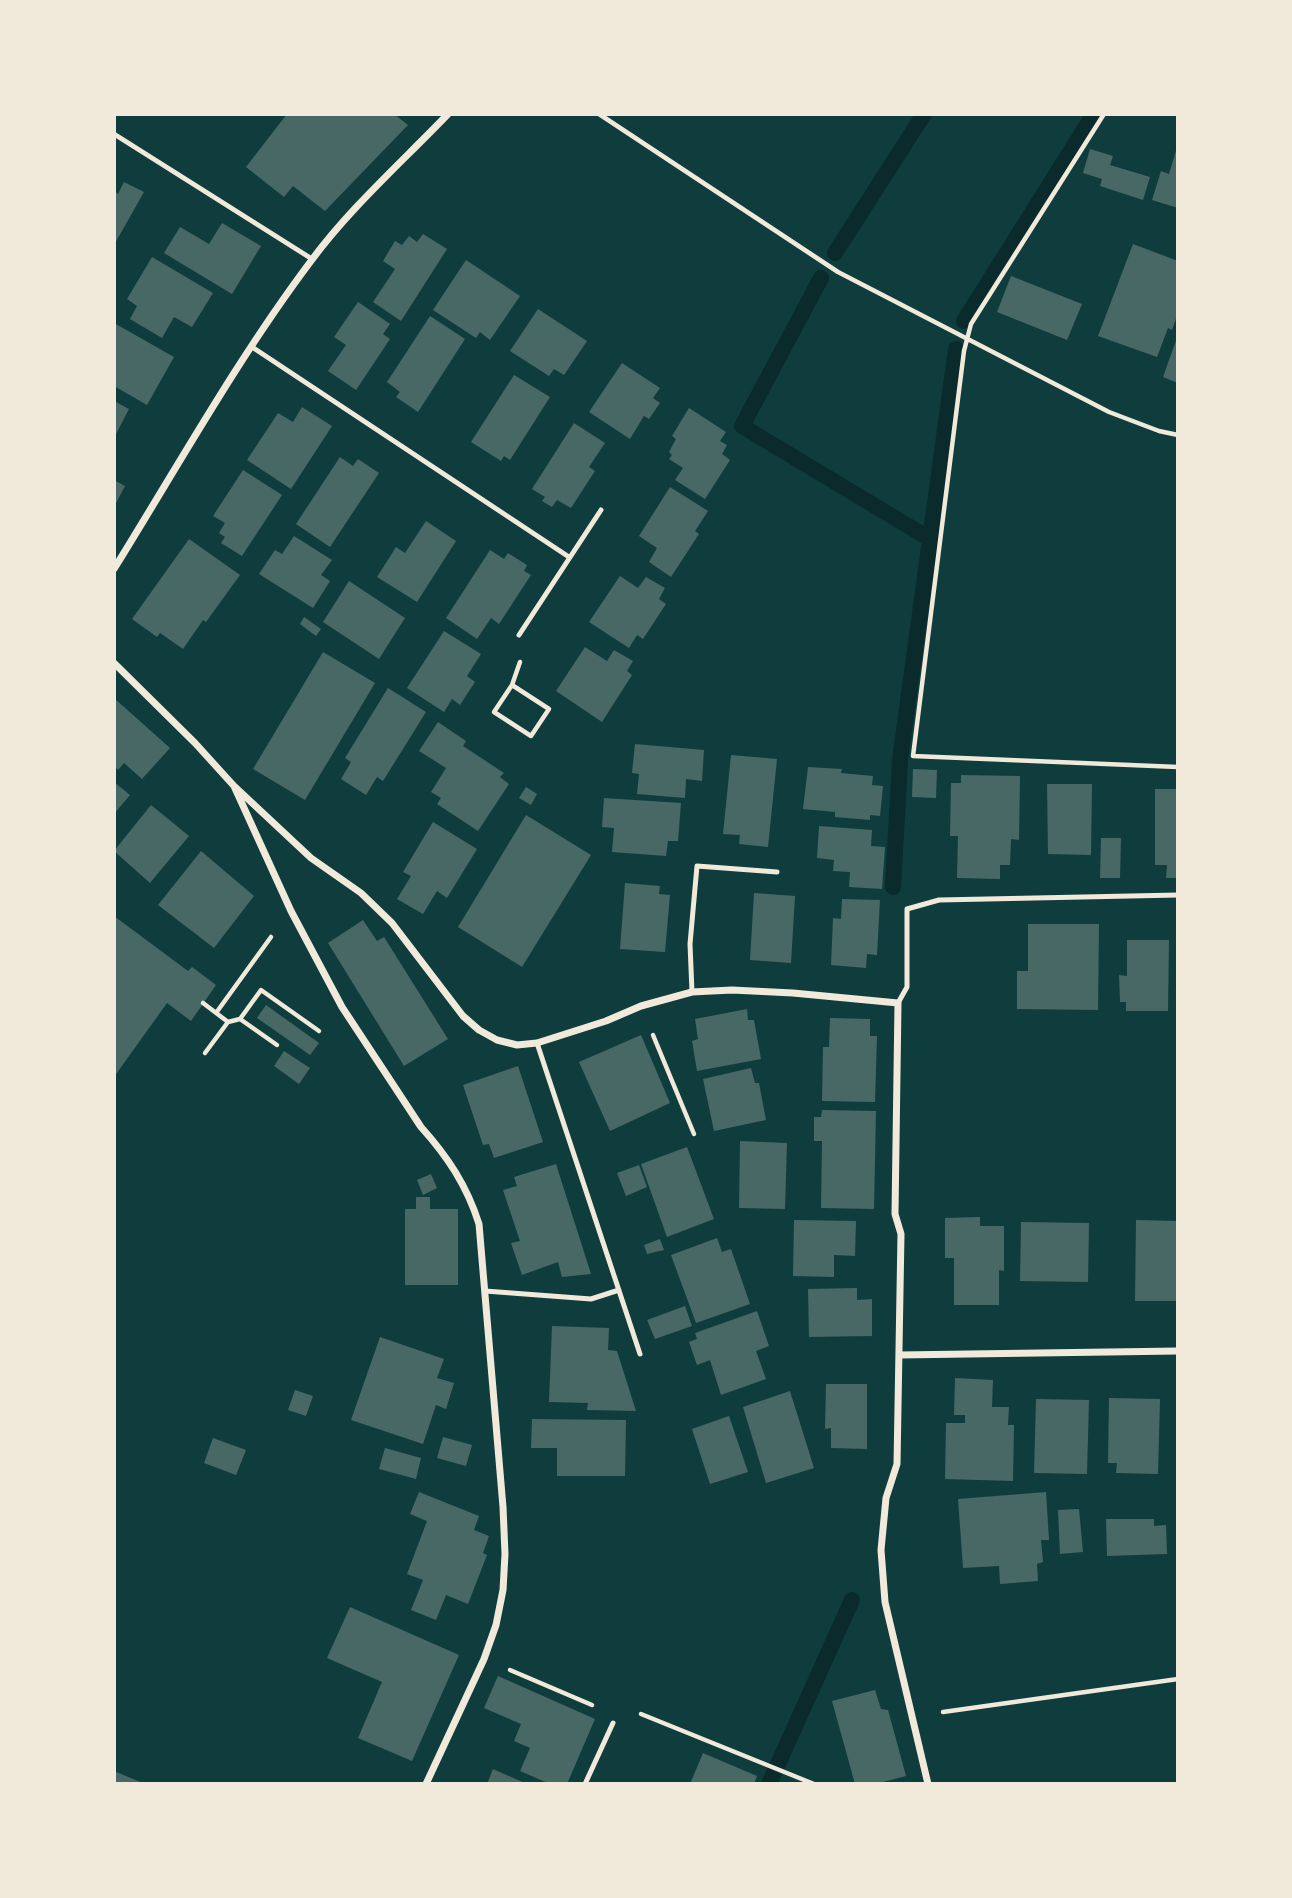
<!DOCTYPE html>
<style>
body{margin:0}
#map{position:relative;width:1292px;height:1898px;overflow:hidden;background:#0f3d3e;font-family:"PT Sans",sans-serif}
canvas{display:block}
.frame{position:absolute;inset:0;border:116px solid #f1e9da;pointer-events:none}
</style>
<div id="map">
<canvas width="1292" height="1898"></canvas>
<div class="frame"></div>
</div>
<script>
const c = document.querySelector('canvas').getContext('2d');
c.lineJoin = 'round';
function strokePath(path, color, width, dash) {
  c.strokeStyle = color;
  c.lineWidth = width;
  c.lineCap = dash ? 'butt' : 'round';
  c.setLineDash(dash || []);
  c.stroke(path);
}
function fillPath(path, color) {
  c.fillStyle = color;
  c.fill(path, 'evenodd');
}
strokePath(new Path2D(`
 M 835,253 L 924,114
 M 821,278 L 742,426 L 930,539
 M 964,321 L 1094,114
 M 893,887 L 900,760 L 956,349
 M 769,1784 L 852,1600`), '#0a2a2b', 16);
fillPath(new Path2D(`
 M 287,114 L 394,114 L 408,125 L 325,211 L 293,186 L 284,197 L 246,167 Z
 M 1178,144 L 1178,208 L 1152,200 L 1161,171 L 1169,174 Z
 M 1090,149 L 1113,156 L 1110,165 L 1150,177 L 1143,200 L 1100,186 L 1102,179 L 1083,173 Z
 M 124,182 L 144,192 L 114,245 L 114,191 L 118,194 Z
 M 222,223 L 261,246 L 232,294 L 164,253 L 180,227 L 209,244 Z
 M 423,234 L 447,249 L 401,321 L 373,302 L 395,269 L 383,261 L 395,241 L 402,245 L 409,236 L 417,242 Z
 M 1133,244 L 1178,261 L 1178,313 L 1172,330 L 1168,328 L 1157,357 L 1098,336 Z
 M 152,257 L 213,293 L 192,327 L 174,317 L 162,338 L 130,319 L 137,306 L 127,299 Z
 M 466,260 L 520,296 L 490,340 L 480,332 L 476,338 L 433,310 Z
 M 1011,276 L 1082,304 L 1067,340 L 997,312 Z
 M 358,302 L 390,324 L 383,334 L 390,339 L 356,390 L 328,371 L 346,345 L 334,337 Z
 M 538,309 L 587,341 L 564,375 L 554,369 L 549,376 L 510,351 Z
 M 430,316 L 465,339 L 418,412 L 396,397 L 400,392 L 387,382 Z
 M 114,323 L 174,357 L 147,405 L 114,386 Z
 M 1178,335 L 1178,383 L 1163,377 Z
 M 622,363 L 660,388 L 653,398 L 660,403 L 649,419 L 644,416 L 630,439 L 589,412 Z
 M 514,375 L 550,397 L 510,460 L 504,456 L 501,461 L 471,442 Z
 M 114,401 L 129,409 L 114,438 Z
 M 302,407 L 332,426 L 291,489 L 247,460 L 278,413 L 293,422 Z
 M 689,408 L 726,432 L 720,441 L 727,445 L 722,454 L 730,460 L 705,499 L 675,480 L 683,468 L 669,459 L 672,455 L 669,452 L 676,439 L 672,436 Z
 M 574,423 L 605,443 L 589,467 L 595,471 L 571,508 L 557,500 L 552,507 L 542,501 L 545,497 L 532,489 Z
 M 340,457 L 353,466 L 358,459 L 379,473 L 330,547 L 296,524 Z
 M 243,470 L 282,495 L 242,556 L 221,543 L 225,537 L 219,533 L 225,523 L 213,516 Z
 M 114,480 L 125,486 L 114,507 Z
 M 670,487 L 708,511 L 695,531 L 699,534 L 671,577 L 649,562 L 657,548 L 639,536 Z
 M 426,521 L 456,541 L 417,602 L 377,577 L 396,547 L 405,553 Z
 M 294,536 L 332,560 L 321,575 L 330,581 L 313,608 L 259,574 L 275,550 L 282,554 Z
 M 189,539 L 240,575 L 206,622 L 203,620 L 183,649 L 160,633 L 157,637 L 132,619 Z
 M 490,550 L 504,559 L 508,553 L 527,565 L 524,571 L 531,575 L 499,624 L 491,618 L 477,639 L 446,618 Z
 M 620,576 L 638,588 L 646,577 L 665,588 L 659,599 L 666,604 L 643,639 L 637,635 L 629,648 L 589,622 Z
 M 349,581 L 405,618 L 379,659 L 323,622 Z
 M 304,617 L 321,629 L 316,636 L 300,624 Z
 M 444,631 L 481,654 L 467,676 L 475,682 L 460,705 L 452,699 L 444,712 L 407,688 Z
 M 585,647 L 607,661 L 614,650 L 633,661 L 627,671 L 632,675 L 602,722 L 556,691 Z
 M 323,652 L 375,683 L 305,800 L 253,769 Z
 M 388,688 L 426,712 L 383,781 L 377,777 L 366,795 L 341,779 L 351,762 L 345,758 Z
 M 114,698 L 170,748 L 142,779 L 124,763 L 118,770 L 114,766 Z
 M 438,722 L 466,741 L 463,746 L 504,773 L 500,777 L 509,784 L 478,831 L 437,804 L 441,798 L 431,792 L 446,768 L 419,751 Z
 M 635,744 L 704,750 L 702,781 L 686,779 L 685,798 L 637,794 L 639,774 L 632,773 Z
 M 731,755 L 777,759 L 768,847 L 739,844 L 740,835 L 723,834 Z
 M 808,767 L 842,769 L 841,773 L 873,776 L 872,785 L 883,786 L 880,816 L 870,815 L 870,820 L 835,817 L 835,812 L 803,809 Z
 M 913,769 L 937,770 L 936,798 L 912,797 Z
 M 961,775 L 1020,776 L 1019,840 L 1011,839 L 1010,865 L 1000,865 L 1000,879 L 957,878 L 958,836 L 950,836 L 951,783 L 961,783 Z
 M 114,782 L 130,795 L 114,814 Z
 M 1047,784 L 1092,784 L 1091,855 L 1048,854 Z
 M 526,787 L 537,794 L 531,805 L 519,798 Z
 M 1155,789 L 1178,789 L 1178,878 L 1166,878 L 1167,865 L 1155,865 Z
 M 604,798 L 681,803 L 678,841 L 668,841 L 666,856 L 612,852 L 614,828 L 602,827 Z
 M 151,805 L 189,836 L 150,883 L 114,851 Z
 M 526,815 L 591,855 L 522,967 L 458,927 Z
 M 433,822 L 477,849 L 447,898 L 437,891 L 423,914 L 397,899 L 411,876 L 403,872 Z
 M 819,826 L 872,830 L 871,846 L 885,847 L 882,889 L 849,887 L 850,872 L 833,871 L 834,860 L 817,858 Z
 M 1101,838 L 1121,838 L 1120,878 L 1100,878 Z
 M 201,851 L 254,896 L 214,948 L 158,905 Z
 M 625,883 L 660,886 L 659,894 L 670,895 L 665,952 L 620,949 Z
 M 754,893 L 795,896 L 791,963 L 750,960 Z
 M 842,899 L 880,900 L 877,955 L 867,954 L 866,968 L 831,965 L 833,918 L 841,919 Z
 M 114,916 L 188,971 L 192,967 L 216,985 L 191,1021 L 167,1003 L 114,1077 Z
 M 363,920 L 377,941 L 384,937 L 448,1039 L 404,1066 L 328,943 Z
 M 1028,924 L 1099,924 L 1098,1010 L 1017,1009 L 1017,971 L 1028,971 Z
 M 1127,940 L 1169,940 L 1168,1011 L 1126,1011 L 1126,1002 L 1120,1002 L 1119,975 L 1127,976 Z
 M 266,1005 L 319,1043 L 310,1055 L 257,1018 Z
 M 747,1009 L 748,1020 L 754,1020 L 761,1059 L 697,1071 L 692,1041 L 698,1039 L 695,1019 Z
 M 830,1018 L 870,1019 L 870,1036 L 877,1036 L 875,1102 L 822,1101 L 823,1047 L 829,1047 Z
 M 641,1035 L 670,1103 L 610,1131 L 579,1062 Z
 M 284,1051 L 310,1068 L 299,1084 L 274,1066 Z
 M 518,1066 L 543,1142 L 494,1158 L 489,1144 L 483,1145 L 463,1085 Z
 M 751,1068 L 755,1083 L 759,1083 L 766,1120 L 714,1131 L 703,1079 Z
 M 822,1110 L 876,1111 L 874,1209 L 821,1208 L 822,1141 L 814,1141 L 814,1117 L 821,1117 Z
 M 740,1141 L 787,1143 L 785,1209 L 739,1208 Z
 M 687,1147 L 714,1219 L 667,1237 L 641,1164 Z
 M 556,1164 L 591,1274 L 562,1277 L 558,1262 L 522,1275 L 511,1243 L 520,1241 L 503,1190 L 517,1186 L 514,1177 Z
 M 639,1165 L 647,1187 L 626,1196 L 617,1173 Z
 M 431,1174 L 437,1188 L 423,1195 L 417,1180 Z
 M 416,1197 L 430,1197 L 430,1209 L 458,1209 L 458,1285 L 405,1285 L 405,1209 L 416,1209 Z
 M 980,1217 L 980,1226 L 1004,1226 L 1004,1271 L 999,1270 L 999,1305 L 954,1305 L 954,1258 L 945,1258 L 945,1218 Z
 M 794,1220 L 856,1221 L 855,1256 L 834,1255 L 834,1277 L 793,1276 Z
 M 1136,1220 L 1178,1221 L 1178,1301 L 1135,1301 Z
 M 1021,1222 L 1089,1223 L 1088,1282 L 1020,1281 Z
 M 717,1238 L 722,1252 L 731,1249 L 750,1304 L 696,1323 L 671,1255 Z
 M 660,1239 L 664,1250 L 647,1254 L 644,1245 Z
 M 857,1288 L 857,1300 L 872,1299 L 872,1336 L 809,1337 L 808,1289 Z
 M 685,1306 L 692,1326 L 655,1339 L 647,1320 Z
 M 757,1311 L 769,1346 L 756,1351 L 766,1379 L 721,1395 L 710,1360 L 697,1365 L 689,1342 L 697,1339 L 695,1333 Z
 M 552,1326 L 609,1328 L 608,1350 L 617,1351 L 636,1411 L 587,1410 L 588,1403 L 549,1402 Z
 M 380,1337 L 444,1359 L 437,1378 L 454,1383 L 446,1409 L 436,1405 L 423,1444 L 351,1420 Z
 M 955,1378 L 993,1380 L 992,1407 L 1009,1407 L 1008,1425 L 1014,1425 L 1013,1481 L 945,1479 L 946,1423 L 965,1423 L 965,1415 L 954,1415 Z
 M 826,1384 L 867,1384 L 867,1449 L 831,1448 L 831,1428 L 825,1429 Z
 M 295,1390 L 313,1396 L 306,1416 L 288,1410 Z
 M 790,1391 L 814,1468 L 766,1483 L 743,1407 Z
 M 1109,1398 L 1160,1399 L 1158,1474 L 1116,1473 L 1117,1463 L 1108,1463 Z
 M 1036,1399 L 1089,1400 L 1087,1474 L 1034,1473 Z
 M 729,1416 L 748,1472 L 710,1484 L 692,1429 Z
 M 532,1419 L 626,1420 L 625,1476 L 557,1476 L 557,1448 L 531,1448 Z
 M 443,1437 L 472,1445 L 466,1466 L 437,1458 Z
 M 213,1438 L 246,1450 L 236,1475 L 204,1463 Z
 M 385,1448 L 421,1458 L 416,1479 L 379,1469 Z
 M 419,1492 L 479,1516 L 474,1530 L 489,1536 L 483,1553 L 487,1555 L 468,1604 L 446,1595 L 436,1620 L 411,1610 L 423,1580 L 407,1574 L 427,1521 L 410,1514 Z
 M 1046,1492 L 1049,1540 L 1041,1540 L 1043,1562 L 1037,1564 L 1038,1581 L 1000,1584 L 999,1566 L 963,1568 L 958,1499 Z
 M 1079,1509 L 1083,1552 L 1060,1554 L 1058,1510 Z
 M 1106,1519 L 1154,1519 L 1154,1526 L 1166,1525 L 1167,1554 L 1107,1556 Z
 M 350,1607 L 459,1655 L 412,1761 L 358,1738 L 382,1682 L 327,1658 Z
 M 498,1676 L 595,1719 L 567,1784 L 550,1784 L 520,1771 L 530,1748 L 514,1741 L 521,1724 L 484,1708 Z
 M 875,1690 L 881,1709 L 888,1710 L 906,1776 L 875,1784 L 855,1784 L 832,1701 Z
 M 703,1753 L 757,1776 L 754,1784 L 690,1784 Z
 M 493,1769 L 527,1784 L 487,1784 Z
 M 114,1771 L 145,1784 L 114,1784 Z`), '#486865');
strokePath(new Path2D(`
 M 599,114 L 838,272 L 1109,412 L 1159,431 L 1178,435
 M 1104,114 L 971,324 L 964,351 L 913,756 L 1178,767
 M 512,685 L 549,709 L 531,736 L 494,712 L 512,685 L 520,662
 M 203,1003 L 228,1022 L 240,1019
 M 216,1013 L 271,937
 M 653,1035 L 694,1134
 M 277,1045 L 240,1019 L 261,990 L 319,1031
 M 205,1053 L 228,1022
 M 510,1670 L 592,1705
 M 943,1712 L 1178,1679
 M 641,1714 L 814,1784`), '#f1e9da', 4.5);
strokePath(new Path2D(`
 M 114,134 L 312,259
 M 252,347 L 569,557
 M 519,635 L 601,510
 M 692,992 L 690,944 L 697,866 L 777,872
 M 898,1003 L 907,987 L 907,909 L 939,900 L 1178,895
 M 537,1043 L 640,1354
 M 485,1291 L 591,1299 L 619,1290
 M 585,1784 L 613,1723`), '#f1e9da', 5);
strokePath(new Path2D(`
 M 114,569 C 178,466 238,358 311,261 C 350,208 403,161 448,114
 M 114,663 L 195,743 L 234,786 L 291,911 L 342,1007 L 421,1127 C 448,1157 467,1186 479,1224 L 503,1507 L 505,1554 L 503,1590 L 496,1625 L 484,1659 L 426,1784
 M 234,786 L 311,858 L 361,893 L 392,923 L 463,1016 L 479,1030 L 497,1040 L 517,1045 L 537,1043 L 606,1021 L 641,1006 L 692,992 L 732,990 L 793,993 L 898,1003 L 895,1214 L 901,1234 L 897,1464 L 886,1498 L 881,1550 L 885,1602 L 928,1784
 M 899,1355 L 1178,1351`), '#f1e9da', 7);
</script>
